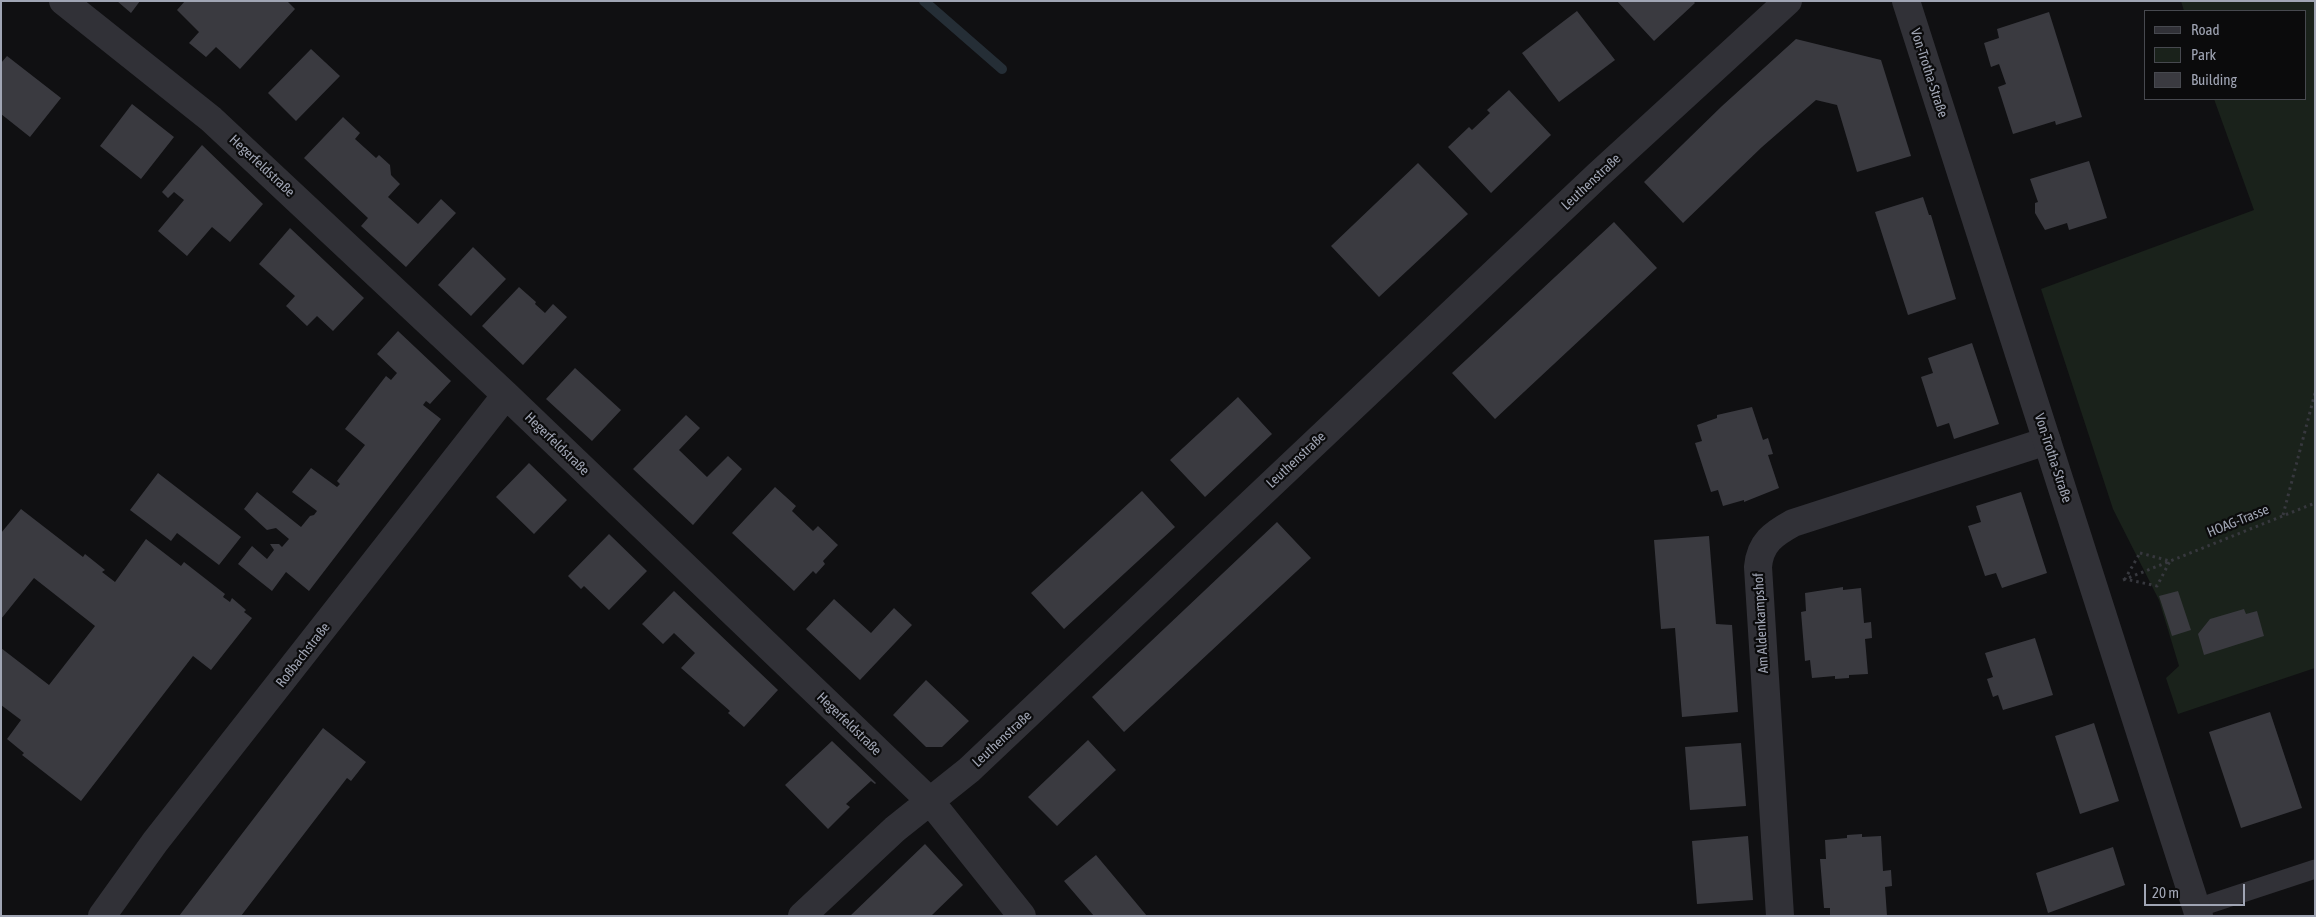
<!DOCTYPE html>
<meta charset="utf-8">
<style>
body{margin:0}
#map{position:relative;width:2316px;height:917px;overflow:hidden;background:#101012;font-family:"Asap Condensed",sans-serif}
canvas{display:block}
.frame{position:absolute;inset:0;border:2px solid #a0a5b4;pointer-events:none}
.legend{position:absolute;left:2144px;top:10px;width:162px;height:90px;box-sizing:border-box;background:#0b0b0c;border:1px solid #47494f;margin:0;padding:6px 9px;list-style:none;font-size:15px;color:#a0a5b4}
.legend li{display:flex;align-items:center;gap:10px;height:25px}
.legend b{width:25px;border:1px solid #47494f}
.scale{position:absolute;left:2144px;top:884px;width:101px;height:22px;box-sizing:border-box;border:2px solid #a0a5b4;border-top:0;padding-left:6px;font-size:15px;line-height:18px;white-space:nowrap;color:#a0a5b4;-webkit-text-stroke:4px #0b0b0c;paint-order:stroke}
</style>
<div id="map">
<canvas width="2316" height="917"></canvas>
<div class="frame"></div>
<ul class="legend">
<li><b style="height:6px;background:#313137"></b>Road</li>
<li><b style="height:14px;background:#1a221b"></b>Park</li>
<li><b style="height:14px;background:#3a3a40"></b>Building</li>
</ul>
<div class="scale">20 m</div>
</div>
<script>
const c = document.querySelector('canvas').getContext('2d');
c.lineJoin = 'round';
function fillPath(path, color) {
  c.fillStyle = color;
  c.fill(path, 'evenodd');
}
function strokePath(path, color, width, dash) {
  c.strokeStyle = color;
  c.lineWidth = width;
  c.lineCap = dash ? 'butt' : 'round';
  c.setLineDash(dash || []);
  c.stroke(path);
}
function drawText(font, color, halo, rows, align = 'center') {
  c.font = font + ' "Asap Condensed",sans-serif';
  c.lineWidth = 4.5;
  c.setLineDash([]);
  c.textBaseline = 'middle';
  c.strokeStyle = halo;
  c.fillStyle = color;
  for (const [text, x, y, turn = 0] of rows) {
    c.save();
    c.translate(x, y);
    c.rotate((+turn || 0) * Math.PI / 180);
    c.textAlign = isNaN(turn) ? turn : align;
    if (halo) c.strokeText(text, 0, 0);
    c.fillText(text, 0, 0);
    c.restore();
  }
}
fillPath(new Path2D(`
 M 2181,1 L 2315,1 L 2315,668 L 2178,714 L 2166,678 L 2179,666 L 2159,600 L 2113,509 L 2041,289 L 2254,210 L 2214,99 L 2305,99 L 2305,11 L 2184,11 Z`), '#1a221b');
strokePath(new Path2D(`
 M 924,1 L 1002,69`), '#252e36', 10);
fillPath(new Path2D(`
 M 117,1 L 140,1 L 131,13 Z
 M 185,1 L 287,1 L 295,9 L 240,69 L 216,47 L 206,57 L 189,43 L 199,32 L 177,10 Z
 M 1617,1 L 1693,1 L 1695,3 L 1654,41 Z
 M 1577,11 L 1615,60 L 1559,102 L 1522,53 Z
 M 2049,12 L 2082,117 L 2056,125 L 2055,121 L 2013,134 L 1998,87 L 2006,84 L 1999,64 L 1991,67 L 1984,43 L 1999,38 L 1997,29 Z
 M 1796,39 L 1881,60 L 1911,156 L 1857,172 L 1837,105 L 1816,100 L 1762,147 L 1683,223 L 1644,182 L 1722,106 Z
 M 311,49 L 340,76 L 296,121 L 268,93 Z
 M 7,56 L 61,98 L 30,137 L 1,114 L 1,63 Z
 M 1509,90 L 1551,135 L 1491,193 L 1448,147 L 1469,127 L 1472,130 L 1490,113 L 1487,110 Z
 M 132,104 L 174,137 L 141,179 L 100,146 Z
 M 343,117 L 360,133 L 355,139 L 376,158 L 379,155 L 390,165 L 391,175 L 400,184 L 388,197 L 418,224 L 441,199 L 456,213 L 406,267 L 361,226 L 368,218 L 304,158 Z
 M 202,145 L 263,204 L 230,242 L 212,227 L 187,256 L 158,231 L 184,200 L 174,192 L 168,198 L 162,192 Z
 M 2089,161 L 2107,218 L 2069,230 L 2067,223 L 2045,230 L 2035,213 L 2035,203 L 2038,202 L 2030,179 Z
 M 1418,163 L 1468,214 L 1379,297 L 1331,246 Z
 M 1923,197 L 1929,215 L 1931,215 L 1956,299 L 1908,315 L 1875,212 Z
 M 1614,222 L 1657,268 L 1495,419 L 1452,373 Z
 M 290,228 L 364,298 L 333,331 L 317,316 L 307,326 L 286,306 L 295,296 L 259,264 Z
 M 473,247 L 506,279 L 471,316 L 438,285 Z
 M 519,287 L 536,302 L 535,304 L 545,313 L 553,304 L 567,317 L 523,365 L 482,326 Z
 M 398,331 L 451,381 L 430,404 L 426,401 L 423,405 L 441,419 L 309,591 L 286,572 L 272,591 L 238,564 L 252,546 L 267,559 L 274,550 L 270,544 L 279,544 L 282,547 L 289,539 L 276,528 L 267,530 L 244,509 L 257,492 L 301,527 L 310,516 L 314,515 L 317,511 L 292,492 L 311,468 L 337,487 L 340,484 L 337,481 L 365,445 L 345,429 L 386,376 L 391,380 L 397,373 L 377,354 Z
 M 1972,343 L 1999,424 L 1954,439 L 1949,423 L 1937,427 L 1921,377 L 1933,373 L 1928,358 Z
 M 575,368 L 621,410 L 592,441 L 546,399 Z
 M 1238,397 L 1272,434 L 1205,497 L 1170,460 Z
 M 1752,407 L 1763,440 L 1768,438 L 1773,454 L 1768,455 L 1779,488 L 1744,502 L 1744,500 L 1723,506 L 1718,490 L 1711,492 L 1695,443 L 1702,441 L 1697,425 L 1717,418 L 1717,415 Z
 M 686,415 L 700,428 L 679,450 L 707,477 L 728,456 L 742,469 L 693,525 L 633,469 Z
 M 529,463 L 567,500 L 534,534 L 496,497 Z
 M 158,473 L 241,537 L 219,565 L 177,533 L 171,541 L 130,510 Z
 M 775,487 L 796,506 L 792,511 L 813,531 L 818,526 L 838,545 L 823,561 L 825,564 L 816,574 L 813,571 L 794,591 L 732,533 Z
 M 1142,491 L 1175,527 L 1064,629 L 1031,593 Z
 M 2021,492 L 2047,573 L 2002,588 L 1996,573 L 1985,576 L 1968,526 L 1981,522 L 1976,506 Z
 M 21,509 L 83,557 L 85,554 L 105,570 L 102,572 L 115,582 L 146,539 L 181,566 L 184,562 L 225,594 L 223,597 L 230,602 L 232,598 L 246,610 L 244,612 L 252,618 L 211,670 L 193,656 L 81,801 L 22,755 L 24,753 L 7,739 L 21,720 L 1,705 L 1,648 L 49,685 L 95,626 L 34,578 L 1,619 L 1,533 Z
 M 1277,522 L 1311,558 L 1124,732 L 1092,697 Z
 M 609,534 L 647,571 L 609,610 L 584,586 L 581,589 L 568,576 Z
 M 1709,536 L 1716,624 L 1732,625 L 1738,712 L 1682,717 L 1675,628 L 1661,629 L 1654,540 Z
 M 1843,587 L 1843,590 L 1861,588 L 1864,623 L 1871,622 L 1872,638 L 1865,639 L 1868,674 L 1849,675 L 1849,678 L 1835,679 L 1835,676 L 1812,678 L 1810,660 L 1805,661 L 1801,612 L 1806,611 L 1805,593 Z
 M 674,591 L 778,690 L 744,727 L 728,713 L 730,711 L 681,668 L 695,653 L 674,633 L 663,644 L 642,624 Z
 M 2178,591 L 2191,630 L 2172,636 L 2159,596 Z
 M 834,599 L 871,633 L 894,608 L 912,625 L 860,680 L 806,629 Z
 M 2244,609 L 2246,614 L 2257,611 L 2264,636 L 2204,655 L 2198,634 L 2210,619 Z
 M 2035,638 L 2053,695 L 2003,710 L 1998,695 L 1993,697 L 1987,679 L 1993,677 L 1985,653 Z
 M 926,680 L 969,721 L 942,747 L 926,747 L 893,715 Z
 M 2270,712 L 2302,808 L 2241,828 L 2209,732 Z
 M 2094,723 L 2119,801 L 2080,814 L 2055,736 Z
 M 323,728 L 366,762 L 351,781 L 347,778 L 241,916 L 179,916 Z
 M 1088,740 L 1116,770 L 1057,826 L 1028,797 Z
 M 832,741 L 876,783 L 875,784 L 871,781 L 846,804 L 850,807 L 828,829 L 785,785 Z
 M 1741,743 L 1746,806 L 1690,810 L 1685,747 Z
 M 1862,834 L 1862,837 L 1881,836 L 1883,871 L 1891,870 L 1892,886 L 1885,887 L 1887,916 L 1830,916 L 1830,908 L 1824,908 L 1820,859 L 1826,859 L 1825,840 L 1847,838 L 1847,835 Z
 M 1748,836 L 1753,900 L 1697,904 L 1692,841 Z
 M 925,844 L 963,885 L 931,916 L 850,916 Z
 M 2113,847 L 2125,885 L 2048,913 L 2036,873 Z
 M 1096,855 L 1122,886 L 1147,916 L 1094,916 L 1064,881 Z`), '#3a3a40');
strokePath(new Path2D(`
 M 2283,515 L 2315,393
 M 2140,553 L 2170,561 L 2157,586 L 2125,579 Z
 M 2123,580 L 2315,503`), '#37383e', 3, [2.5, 4]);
strokePath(new Path2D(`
 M 2197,908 L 2315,869`), '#313137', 19);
strokePath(new Path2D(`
 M 63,1 L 211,119 L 506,395 L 930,801 L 1022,916
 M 102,916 L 155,842 L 506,395
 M 802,916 L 895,829 L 969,770 L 1598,175 L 1788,1
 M 1780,916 L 1758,567 C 1760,543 1773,534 1793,523 L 2047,441`), '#313137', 28);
strokePath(new Path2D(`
 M 1906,1 L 2199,916`), '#313137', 28);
drawText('14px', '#a0a5b4', '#0b0b0c', [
 ["Von-Trotha-Straße",1929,73,72],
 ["Hegerfeldstraße",262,166,43],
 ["Leuthenstraße",1591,182,-43],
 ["Hegerfeldstraße",557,444,44],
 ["Von-Trotha-Straße",2053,458,72],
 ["Leuthenstraße",1296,460,-43],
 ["HOAG-Trasse",2238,521,-22],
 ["Am Aldenkampshof",1761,623,-93],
 ["Roßbachstraße",303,655,-52],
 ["Hegerfeldstraße",849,724,44],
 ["Leuthenstraße",1002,739,-43]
]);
</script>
